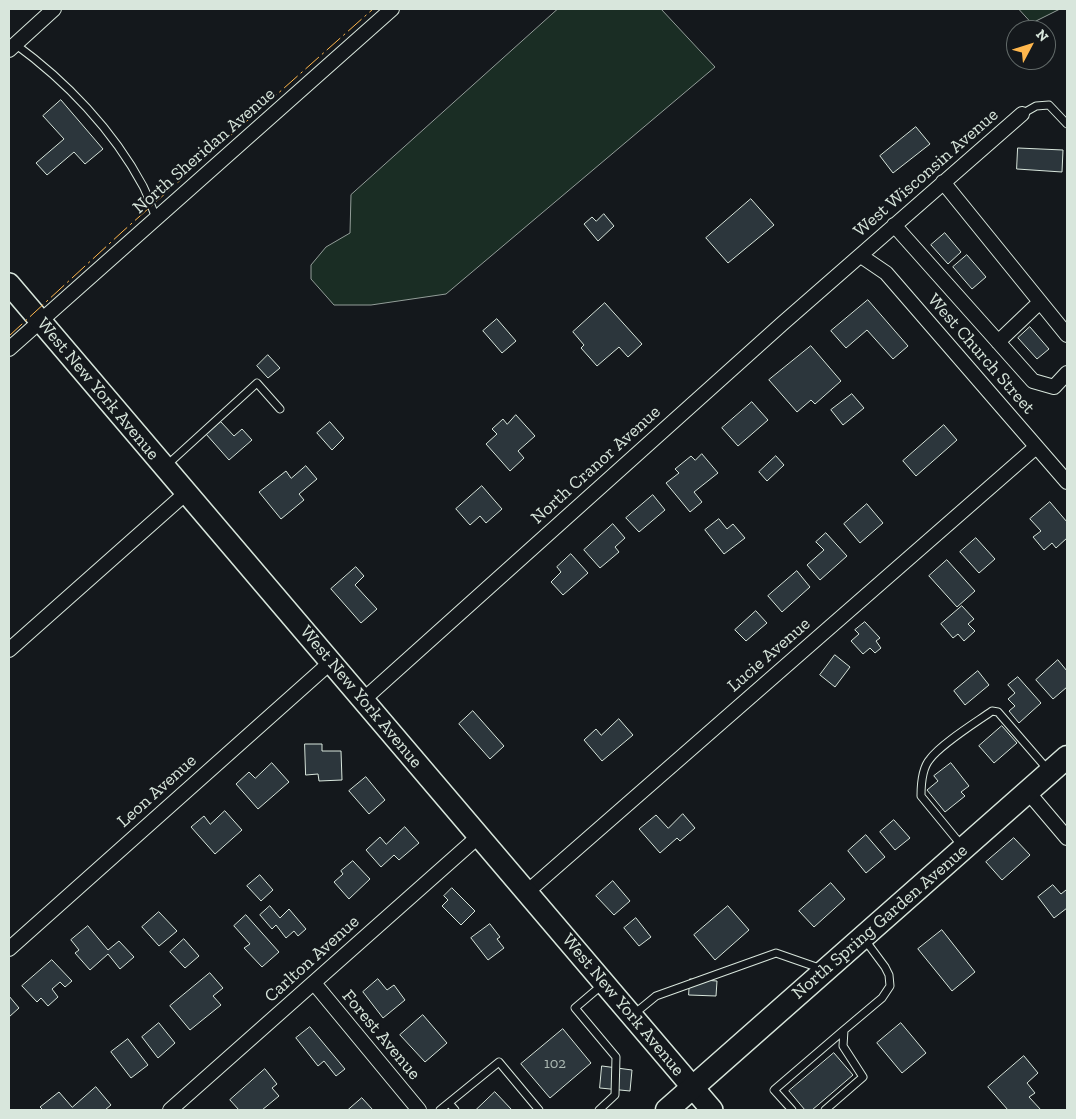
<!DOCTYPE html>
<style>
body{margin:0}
#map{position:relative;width:1076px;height:1119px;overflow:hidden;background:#14181c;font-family:"Zilla Slab",serif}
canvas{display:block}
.frame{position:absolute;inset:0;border:10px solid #d8e6dc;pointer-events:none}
.north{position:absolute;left:1006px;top:20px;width:50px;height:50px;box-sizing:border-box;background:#14181c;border:1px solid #626a69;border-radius:50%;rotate:50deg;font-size:14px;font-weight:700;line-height:20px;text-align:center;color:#d8e6dc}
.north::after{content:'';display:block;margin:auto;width:18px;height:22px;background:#ffb74d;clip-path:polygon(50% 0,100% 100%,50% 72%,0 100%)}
</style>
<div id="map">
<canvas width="1076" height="1119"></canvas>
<div class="frame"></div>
<div class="north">N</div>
</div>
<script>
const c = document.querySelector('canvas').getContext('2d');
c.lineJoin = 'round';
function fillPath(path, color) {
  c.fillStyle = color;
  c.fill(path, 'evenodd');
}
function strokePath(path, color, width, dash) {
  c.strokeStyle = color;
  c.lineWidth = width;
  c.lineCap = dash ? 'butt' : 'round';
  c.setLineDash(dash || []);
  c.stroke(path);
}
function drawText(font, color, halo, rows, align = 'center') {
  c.font = font + ' "Zilla Slab",serif';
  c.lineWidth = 4;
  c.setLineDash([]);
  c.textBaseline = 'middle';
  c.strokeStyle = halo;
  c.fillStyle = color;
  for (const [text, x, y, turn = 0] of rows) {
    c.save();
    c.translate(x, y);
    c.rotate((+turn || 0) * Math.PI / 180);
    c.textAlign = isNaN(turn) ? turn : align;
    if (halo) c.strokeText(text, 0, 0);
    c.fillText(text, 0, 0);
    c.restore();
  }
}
const green = new Path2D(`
 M 558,9 L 661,9 L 715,67 L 446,294 L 371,305 L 334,305 L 311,279 L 311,265 L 326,247 L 350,233 L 351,195 Z
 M 1019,9 L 1060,9 L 1032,23 Z`);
fillPath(green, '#1a2d24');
strokePath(green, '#939e99', 1);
const building = new Path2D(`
 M 61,100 L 103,149 L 85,164 L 74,152 L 47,175 L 36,163 L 64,139 L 43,116 Z
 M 916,127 L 930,144 L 893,173 L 880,156 Z
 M 1018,148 L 1063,150 L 1062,172 L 1017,169 Z
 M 751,199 L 774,225 L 728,263 L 706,238 Z
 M 604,214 L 614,226 L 598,241 L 584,224 L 592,217 L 596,221 Z
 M 945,233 L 961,252 L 948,264 L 931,245 Z
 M 967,255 L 986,277 L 972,289 L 953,267 Z
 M 868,300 L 908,346 L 893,359 L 867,330 L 846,348 L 831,331 Z
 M 605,303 L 642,344 L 628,357 L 619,347 L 597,366 L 581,348 L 584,345 L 573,332 Z
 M 497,319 L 516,341 L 502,353 L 483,331 Z
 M 1030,327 L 1049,349 L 1037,359 L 1018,338 Z
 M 811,346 L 841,381 L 815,404 L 811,400 L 797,412 L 769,380 Z
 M 268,355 L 280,368 L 268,378 L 257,366 Z
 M 852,394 L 864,408 L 843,425 L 831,410 Z
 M 752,402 L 768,420 L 738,446 L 722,428 Z
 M 516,415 L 535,436 L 518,451 L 524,458 L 510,471 L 486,444 L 497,434 L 492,429 L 503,419 L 507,424 Z
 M 221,422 L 234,436 L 242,429 L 252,440 L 229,460 L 206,434 Z
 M 330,422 L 344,438 L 332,450 L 317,433 Z
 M 944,425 L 957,440 L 916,476 L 903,461 Z
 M 702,454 L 718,473 L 694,492 L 702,502 L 690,512 L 666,483 L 679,473 L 675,469 L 691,456 L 695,460 Z
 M 776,456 L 784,465 L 767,481 L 759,472 Z
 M 306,466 L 317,479 L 299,494 L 304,500 L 281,519 L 259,492 L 286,471 L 291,478 Z
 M 482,486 L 502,509 L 486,523 L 480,516 L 470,525 L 456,509 Z
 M 653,495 L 665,510 L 639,532 L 626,518 Z
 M 1050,502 L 1067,522 L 1067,538 L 1056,548 L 1052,543 L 1044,550 L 1033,537 L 1041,531 L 1030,519 Z
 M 867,504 L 883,523 L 860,543 L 844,524 Z
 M 719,519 L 727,529 L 733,524 L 745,538 L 724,554 L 705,530 Z
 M 613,524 L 625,538 L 615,547 L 619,552 L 600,568 L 584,550 Z
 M 826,533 L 847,556 L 820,580 L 807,565 L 824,550 L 816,542 Z
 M 976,538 L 995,559 L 979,573 L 960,552 Z
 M 571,554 L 588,573 L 563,595 L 551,582 L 561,572 L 557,567 Z
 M 947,560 L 975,591 L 957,607 L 929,576 Z
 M 356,567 L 364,576 L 355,585 L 377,609 L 361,623 L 331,589 Z
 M 797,571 L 810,587 L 782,612 L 768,596 Z
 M 962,606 L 974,619 L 968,624 L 975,631 L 964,641 L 958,634 L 953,638 L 941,624 Z
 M 756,611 L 767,623 L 746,641 L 735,630 Z
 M 865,622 L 880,638 L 876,641 L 881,648 L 875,653 L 870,648 L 863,654 L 851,641 L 859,634 L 855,630 Z
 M 835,655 L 850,667 L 835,687 L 820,675 Z
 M 1058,660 L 1067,671 L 1067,687 L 1053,699 L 1036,680 Z
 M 978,671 L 989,685 L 965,705 L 954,691 Z
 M 1018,677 L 1041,703 L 1019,723 L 1009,711 L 1015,706 L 1008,699 L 1015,693 L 1008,685 Z
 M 473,711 L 504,746 L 490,759 L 459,724 Z
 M 619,719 L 633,735 L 602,761 L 584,740 L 596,729 L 601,735 Z
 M 1002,726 L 1017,743 L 994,763 L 979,746 Z
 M 305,744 L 322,744 L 322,751 L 341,751 L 342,780 L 319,781 L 318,774 L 306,775 Z
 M 272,763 L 289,782 L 258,809 L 236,784 L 249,772 L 255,778 Z
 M 951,763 L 969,786 L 961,792 L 965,796 L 945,812 L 927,790 L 938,781 L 934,776 Z
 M 366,777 L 385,800 L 369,814 L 349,791 Z
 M 225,811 L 242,830 L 215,854 L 191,827 L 204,816 L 210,824 Z
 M 683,814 L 695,828 L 680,841 L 677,838 L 660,853 L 639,829 L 656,815 L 668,828 Z
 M 894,820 L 910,838 L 895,850 L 880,832 Z
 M 405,827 L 419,843 L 399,860 L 394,855 L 381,867 L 366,850 L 380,837 L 386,844 Z
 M 866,835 L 885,857 L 866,873 L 848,851 Z
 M 1014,838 L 1030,855 L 1002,880 L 986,862 Z
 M 353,861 L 370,879 L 349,899 L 334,882 L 343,874 L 341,871 Z
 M 260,875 L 273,890 L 261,901 L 247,886 Z
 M 613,881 L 630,901 L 614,915 L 596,896 Z
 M 831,883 L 845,899 L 814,927 L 799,911 Z
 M 1053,885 L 1061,894 L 1066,890 L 1067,891 L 1067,908 L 1054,918 L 1038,897 Z
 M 452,888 L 475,911 L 461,925 L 442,906 L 448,900 L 444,896 Z
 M 270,906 L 280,918 L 289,909 L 306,929 L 298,936 L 294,931 L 286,938 L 276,925 L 272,929 L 260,915 Z
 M 728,906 L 749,930 L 715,960 L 694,935 Z
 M 159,912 L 177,931 L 159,946 L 142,927 Z
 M 246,915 L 279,952 L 262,967 L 244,948 L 250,944 L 234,926 Z
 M 636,918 L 651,937 L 639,946 L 624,928 Z
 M 490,924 L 500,937 L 497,939 L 504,948 L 488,960 L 471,938 Z
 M 88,926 L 108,950 L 119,941 L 134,957 L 120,969 L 108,954 L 90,970 L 75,953 L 79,950 L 71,940 Z
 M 942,930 L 975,972 L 952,991 L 918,949 Z
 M 184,939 L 199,956 L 185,968 L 170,952 Z
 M 52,960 L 72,981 L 65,987 L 60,982 L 52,989 L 58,997 L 48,1006 L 41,998 L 37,1002 L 22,986 Z
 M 210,973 L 223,988 L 213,996 L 221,1005 L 190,1030 L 170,1006 Z
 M 378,979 L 387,990 L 394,985 L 405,1000 L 383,1018 L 363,992 Z
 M 690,979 L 717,981 L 716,996 L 689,995 Z
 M 9,996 L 19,1008 L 9,1017 Z
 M 423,1015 L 447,1043 L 425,1062 L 400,1035 Z
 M 159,1023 L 175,1043 L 158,1058 L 142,1037 Z
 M 901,1023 L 926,1053 L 902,1073 L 877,1043 Z
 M 310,1027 L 345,1069 L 336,1076 L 324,1061 L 318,1066 L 296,1038 Z
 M 563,1029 L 591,1063 L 550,1098 L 521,1064 Z
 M 128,1039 L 148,1065 L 131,1078 L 111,1052 Z
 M 834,1053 L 853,1075 L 812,1110 L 805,1110 L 789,1091 Z
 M 1024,1056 L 1038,1073 L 1027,1083 L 1035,1093 L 1029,1097 L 1041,1110 L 1008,1110 L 988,1087 Z
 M 602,1066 L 632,1070 L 630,1091 L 600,1088 Z
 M 265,1069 L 277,1084 L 272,1088 L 279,1096 L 262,1110 L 239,1110 L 230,1100 Z
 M 96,1087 L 111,1105 L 105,1110 L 43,1110 L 40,1107 L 59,1092 L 72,1107 Z
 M 495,1092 L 512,1110 L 476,1110 Z
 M 362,1098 L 373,1110 L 348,1110 Z`);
fillPath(building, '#2c363c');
strokePath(building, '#d8e6dc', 1);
const service = new Path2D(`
 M 15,44 C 66,81 113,130 143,186 C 148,196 152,208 156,218
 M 1022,114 L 1036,106 L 1049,105 L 1067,124
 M 167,465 L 257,383 L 280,409
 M 962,846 L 921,796 C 921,785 922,768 930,759 C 941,744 975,723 992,711 L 998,712 L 1049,771
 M 634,1014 L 656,996 L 776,953 L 822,969
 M 449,1103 L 455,1110
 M 440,1110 L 499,1062 L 539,1110
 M 599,1110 L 615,1095 L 616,1057 L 575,1008 L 602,985
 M 792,1110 L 774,1090 L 844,1030
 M 825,1110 L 863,1077 L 843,1046 L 844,1030 L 882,998 L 890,986 L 889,975 L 885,967 L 865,940`);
const minor = new Path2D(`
 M 9,50 L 54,9
 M 943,182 L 1067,335
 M 894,225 L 1033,381 L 1054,387 L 1067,373
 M 861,256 L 886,273 L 1067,482
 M 998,342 L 1040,302
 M 9,349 L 392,9
 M 9,650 L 186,493
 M 363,700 L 783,323 L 1022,114
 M 1028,792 L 1067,838
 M 527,892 L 1036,447
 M 9,949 L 331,662
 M 314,983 L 419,1110
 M 170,1110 L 479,836`);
const primary = new Path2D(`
 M 9,284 L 712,1110`);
const trunk = new Path2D(`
 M 667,1110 L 1067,757`);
strokePath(service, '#d8e6dc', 9);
strokePath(minor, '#d8e6dc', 16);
strokePath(primary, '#d8e6dc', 24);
strokePath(trunk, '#d8e6dc', 25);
strokePath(service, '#14181c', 7);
strokePath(minor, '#14181c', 14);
strokePath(primary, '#14181c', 21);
strokePath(trunk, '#14181c', 22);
strokePath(new Path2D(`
 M 9,336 L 122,232 L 373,9`), '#ffb74d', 1, [18, 4, 2.5, 4]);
drawText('15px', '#adbab4', null, [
 ["102",555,1064]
]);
drawText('18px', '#d8e6dc', '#14181c', [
 ["North Sheridan Avenue",204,151,-41],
 ["West Wisconsin Avenue",926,173,-41],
 ["West Church Street",981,354,49],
 ["West New York Avenue",98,389,50],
 ["North Cranor Avenue",596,465,-42],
 ["Lucie Avenue",769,655,-41],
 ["West New York Avenue",361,697,50],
 ["Leon Avenue",157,791,-42],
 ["North Spring Garden Avenue",880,922,-41],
 ["Carlton Avenue",312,959,-42],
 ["West New York Avenue",623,1005,50],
 ["Forest Avenue",381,1035,50]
]);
</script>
